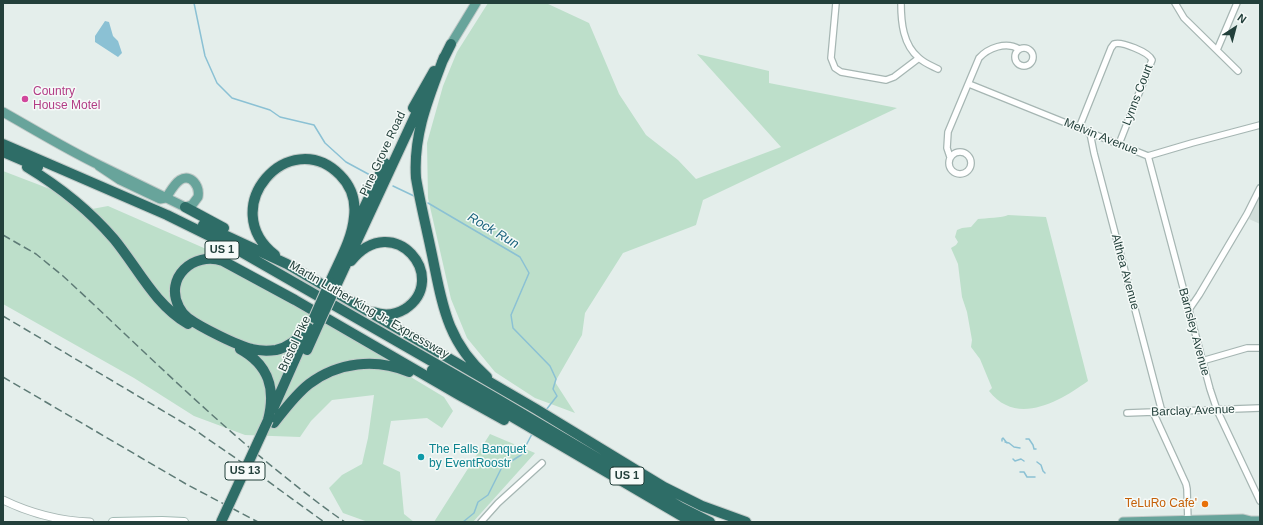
<!DOCTYPE html>
<style>
body{margin:0}
#map{position:relative;width:1263px;height:525px;overflow:hidden;background:#e4eeeb;font-family:Helvetica,sans-serif}
canvas{display:block}
.frame{position:absolute;inset:0;border:4px solid #23403b;pointer-events:none}
.north{position:absolute;left:1215px;top:8px;width:40px;height:40px;-webkit-text-stroke:3px #f5faf8;paint-order:stroke;rotate:36deg;font-size:11px;font-weight:700;line-height:16px;text-align:center;color:#23403b}
.north::after{content:'';display:block;margin:auto;width:14px;height:18px;background:#23403b;clip-path:polygon(50% 0,100% 100%,50% 72%,0 100%)}
</style>
<div id="map">
<canvas width="1263" height="525"></canvas>
<div class="frame"></div>
<div class="north">N</div>
</div>
<script>
const c = document.querySelector('canvas').getContext('2d');
c.lineJoin = 'round';
function fillPath(path, color) {
  c.fillStyle = color;
  c.fill(path, 'evenodd');
}
function strokePath(path, color, width, dash) {
  c.strokeStyle = color;
  c.lineWidth = width;
  c.lineCap = dash ? 'butt' : 'round';
  c.setLineDash(dash || []);
  c.stroke(path);
}
function drawText(font, color, halo, rows, align = 'center') {
  c.font = font + ' Helvetica,sans-serif';
  c.lineWidth = 3;
  c.setLineDash([]);
  c.textBaseline = 'middle';
  c.strokeStyle = halo;
  c.fillStyle = color;
  for (const [text, x, y, turn = 0] of rows) {
    c.save();
    c.translate(x, y);
    c.rotate((+turn || 0) * Math.PI / 180);
    c.textAlign = isNaN(turn) ? turn : align;
    if (halo) c.strokeText(text, 0, 0);
    c.fillText(text, 0, 0);
    c.restore();
  }
}
fillPath(new Path2D(`
 M 1260,193 L 1260,224 L 1249,219 Z`), '#d2deda');
fillPath(new Path2D(`
 M 488,3 L 546,3 L 589,23 L 619,94 L 646,135 L 678,160 L 696,179 L 781,147 L 697,54 L 769,71 L 769,83 L 897,108 L 703,200 L 696,225 L 623,253 L 585,313 L 582,335 L 555,382 L 575,413 L 535,398 L 495,372 L 467,338 L 451,299 L 428,198 L 427,143 L 443,86 L 457,52 Z
 M 3,171 L 50,189 L 92,209 L 108,206 L 213,252 L 221,265 L 267,290 L 379,355 L 414,379 L 444,397 L 453,411 L 442,428 L 427,418 L 391,421 L 383,464 L 400,472 L 404,514 L 414,522 L 368,522 L 343,513 L 329,488 L 342,475 L 362,464 L 368,438 L 374,395 L 332,400 L 311,421 L 300,437 L 245,435 L 194,416 L 134,378 L 3,304 Z
 M 1008,215 L 1046,217 L 1088,381 C 1060,401 1017,427 989,391 L 992,388 L 980,359 L 971,347 L 972,340 L 967,312 L 962,297 L 958,264 L 951,248 L 956,245 L 958,242 L 955,237 L 957,230 L 962,228 L 971,227 L 978,219 C 985,218 1003,218 1008,215 Z
 M 490,434 L 535,453 L 473,522 L 434,522 Z`), '#bddfca');
fillPath(new Path2D(`
 M 105,21 L 109,22 L 113,36 L 118,41 L 122,53 L 118,57 L 95,42 L 95,36 Z`), '#8bc1d4');
strokePath(new Path2D(`
 M 194,3 L 205,56 L 217,83 L 232,98 L 270,110 L 280,117 L 314,125 L 325,143 L 346,162 L 370,175
 M 393,186 L 414,196
 M 428,203 L 520,257 L 529,273 L 511,315 L 513,328 L 550,366 L 556,379 L 553,389 L 557,396 L 546,410
 M 1026,439 L 1029,439 L 1033,445 L 1034,449 L 1036,449
 M 1002,441 L 1002,439 L 1003,438 L 1007,443
 M 1005,442 L 1009,443 L 1014,447 L 1020,448
 M 1013,459 L 1015,461 L 1021,459 L 1024,461
 M 1037,462 L 1041,465 L 1043,471 L 1045,473
 M 1020,472 L 1024,472 L 1027,477 L 1035,477
 M 463,522 L 474,513 L 478,502 L 488,495 L 502,467 L 521,455 L 532,434`), '#8bc1d4', 1.5);
const minor = new Path2D(`
 M 836,3 L 831,58 L 835,68 L 841,72 L 886,80 L 894,77 L 919,58
 M 901,3 C 901,22 903,45 919,58 C 924,63 932,66 938,69
 M 1175,3 L 1184,18 L 1238,71
 M1015 57a9 9 0 1 1 18 0a9 9 0 1 1-18 0Z
 M 1217,50 L 1237,3
 M 969,84 L 1148,156 L 1192,143 L 1260,125
 M 1079,128 L 1111,48 L 1114,44 C 1121,41 1149,52 1152,60 L 1119,144
 M 1090,133 L 1094,153 L 1162,412
 M949 163a11 11 0 1 1 22 0a11 11 0 1 1-22 0Z
 M 1148,156 L 1210,389 L 1217,410 L 1260,501
 M 950,157 L 947,148 L 948,132 L 979,58 C 988,48 1006,41 1019,49
 M 1188,311 L 1199,295 L 1247,214 L 1260,188
 M 1202,361 L 1247,348 L 1260,348
 M 1153,412 L 1186,484 L 1187,489 L 1188,522
 M 1127,413 L 1260,408
 M 481,522 L 498,503 L 542,463`);
const tertiary = new Path2D(`
 M 3,500 C 30,513 60,521 90,522`);
const secondary = new Path2D(`
 M 113,522 L 162,521 L 184,522`);
const primary = new Path2D(`
 M 451,44 L 476,3
 M 3,112 C 35,130 66,149 99,165 C 128,179 156,193 185,207 L 192,205 L 198,197 C 200,186 191,173 180,180 C 174,184 170,192 166,198 L 160,199 L 120,180 L 99,166
 M 1123,522 L 1243,519 L 1251,521 L 1260,521`);
const motorway = new Path2D(`
 M 444,57 C 429,97 413,134 416,178 C 420,202 426,226 431,250 C 442,301 445,340 487,377
 M 442,62 L 451,44
 M 413,108 L 434,71
 M 3,144 L 167,215 L 236,249 L 499,400 L 682,508 L 710,522
 M 3,152 L 38,167
 M 27,167 C 60,187 89,210 114,239 C 138,268 154,304 188,324
 M 185,207 L 224,228
 M 203,225 L 287,264 L 536,409 L 664,487
 M 356,225 L 385,163
 M 275,255 C 215,208 289,124 340,175 C 351,186 356,201 354,217 C 352,240 339,261 330,282
 M 351,261 C 394,208 451,279 405,309 C 395,315 384,316 373,312
 M 336,286 L 421,103
 M 309,328 C 299,337 290,347 276,350 C 268,351 260,351 252,349 C 238,346 200,327 188,318 C 184,315 181,311 179,307 C 164,278 193,251 223,261 L 295,300 L 459,395 L 504,420
 M 240,349 C 269,365 276,389 268,420
 M 307,350 L 320,321
 M 432,370 L 692,522
 M 273,409 L 308,330
 M 274,423 C 285,409 295,395 309,384 C 338,362 376,358 409,372
 M 660,485 L 702,506 L 746,522`);
strokePath(minor, '#a6b6b3', 8);
strokePath(tertiary, '#a6b6b3', 9);
strokePath(secondary, '#a2bab4', 10);
strokePath(primary, '#c1cac8', 11);
strokePath(motorway, '#c1cac8', 12);
strokePath(minor, '#fff', 5.5);
strokePath(tertiary, '#fff', 7);
strokePath(secondary, '#fff', 8);
strokePath(primary, '#68a49b', 9);
strokePath(motorway, '#2e6d67', 10);
strokePath(new Path2D(`
 M 3,235 L 36,254 L 63,276 C 136,343 206,414 284,476 C 304,492 324,508 345,522
 M 3,316 L 192,428 L 247,466 L 324,522
 M 3,377 L 186,484 L 258,522`), '#5e7b76', 1.5, [8, 4]);
const motorwayBridge = new Path2D(`
 M 314,318 L 330,282
 M 320,321 L 336,286
 M 221,522 L 268,420`);
strokePath(motorwayBridge, '#c1cac8', 12, []);
strokePath(motorwayBridge, '#2e6d67', 10);
for (const [x, y, r, color] of [
 [25,99,4,"#d1479c"],
 [421,457,4,"#0f9aa8"],
 [1205,504,4,"#e8710a"]
]) {
  const dot = new Path2D();
  dot.arc(x, y, r, 0, 2 * Math.PI);
  c.fillStyle = color;
  c.fill(dot);
  strokePath(dot, '#f5faf8', 1.5);
}
for (const [x, y, w] of [
 [222,250,34],
 [245,471,40],
 [627,476,34]
]) {
  const box = new Path2D();
  box.roundRect(x - w / 2, y - 9, w, 18, 3);
  c.fillStyle = '#f5faf8';
  c.fill(box);
  strokePath(box, '#23403b', 1);
}
drawText('bold 11px', '#23403b', null, [
 ["US 1",222,250],
 ["US 13",245,471],
 ["US 1",627,476]
]);
drawText('12px', '#b23c85', '#f5faf8', [
 ["Country",33,92],
 ["House Motel",33,106]
], 'left');
drawText('12px', '#23403b', '#f5faf8', [
 ["Lynns Court",1138,95,-69],
 ["Melvin Avenue",1101,137,22],
 ["Pine Grove Road",383,154,-65],
 ["Althea Avenue",1125,272,75],
 ["Martin Luther King Jr. Expressway",369,310,30],
 ["Barnsley Avenue",1194,332,75],
 ["Bristol Pike",295,344,-65],
 ["Barclay Avenue",1193,411,-2]
]);
drawText('12px', '#0d838f', '#f5faf8', [
 ["The Falls Banquet",429,450],
 ["by EventRoostr",429,464]
], 'left');
drawText('12px', '#c56008', '#f5faf8', [
 ["TeLuRo Cafe'",1197,504]
], 'right');
drawText('italic 13px', '#1b647e', '#f5faf8', [
 ["Rock Run",493,231,31]
]);
</script>
